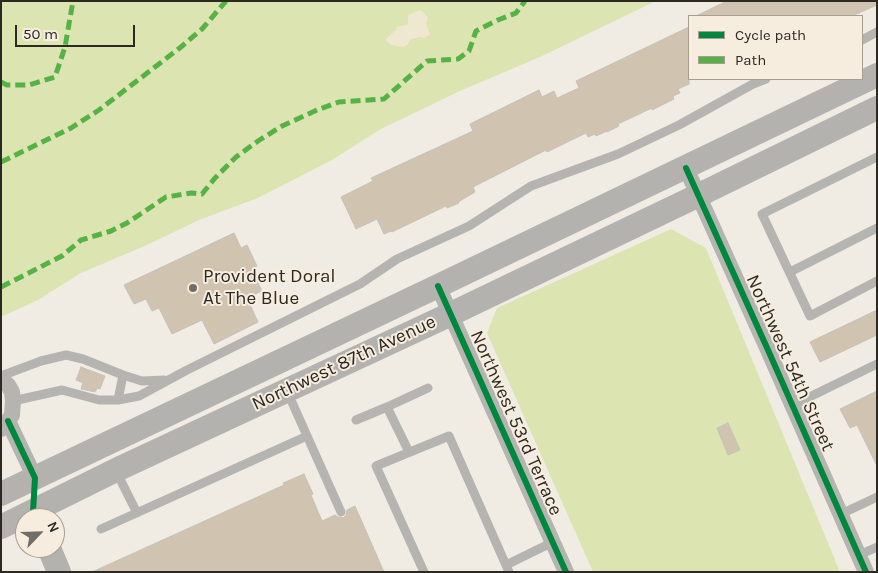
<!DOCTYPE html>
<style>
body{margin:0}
#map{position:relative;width:878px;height:573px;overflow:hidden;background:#f0ece4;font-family:Karla,sans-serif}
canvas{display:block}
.frame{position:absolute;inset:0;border:2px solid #2c2923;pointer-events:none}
.legend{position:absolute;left:688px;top:15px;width:175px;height:65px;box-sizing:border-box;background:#f6edde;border:1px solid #a59f93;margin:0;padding:6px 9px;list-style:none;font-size:15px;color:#2c2923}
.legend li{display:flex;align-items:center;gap:10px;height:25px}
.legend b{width:25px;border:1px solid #a59f93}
.north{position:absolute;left:15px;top:508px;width:50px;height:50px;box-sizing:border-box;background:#f6edde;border:1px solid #a59f93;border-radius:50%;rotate:66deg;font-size:14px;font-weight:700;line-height:20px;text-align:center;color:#2c2923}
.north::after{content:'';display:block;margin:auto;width:18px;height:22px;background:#716d67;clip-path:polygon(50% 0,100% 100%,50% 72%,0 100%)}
.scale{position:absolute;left:15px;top:25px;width:120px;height:22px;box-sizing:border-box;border:2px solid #2c2923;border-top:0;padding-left:6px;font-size:15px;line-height:18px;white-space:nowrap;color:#2c2923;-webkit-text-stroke:4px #f6edde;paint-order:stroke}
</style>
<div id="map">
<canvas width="878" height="573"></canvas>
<div class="frame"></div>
<ul class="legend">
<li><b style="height:6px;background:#00873e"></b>Cycle path</li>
<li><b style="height:6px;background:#56b245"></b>Path</li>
</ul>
<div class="north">N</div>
<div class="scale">50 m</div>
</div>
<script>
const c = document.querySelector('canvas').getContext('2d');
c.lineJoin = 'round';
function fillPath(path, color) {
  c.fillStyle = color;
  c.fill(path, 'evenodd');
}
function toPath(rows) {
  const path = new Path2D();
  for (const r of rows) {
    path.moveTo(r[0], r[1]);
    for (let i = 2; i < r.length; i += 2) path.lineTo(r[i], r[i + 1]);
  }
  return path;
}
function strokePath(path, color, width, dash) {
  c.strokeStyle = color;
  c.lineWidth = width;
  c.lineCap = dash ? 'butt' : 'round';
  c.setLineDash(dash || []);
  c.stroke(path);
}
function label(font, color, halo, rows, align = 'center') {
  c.font = font + ' Karla,sans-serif';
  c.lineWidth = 4;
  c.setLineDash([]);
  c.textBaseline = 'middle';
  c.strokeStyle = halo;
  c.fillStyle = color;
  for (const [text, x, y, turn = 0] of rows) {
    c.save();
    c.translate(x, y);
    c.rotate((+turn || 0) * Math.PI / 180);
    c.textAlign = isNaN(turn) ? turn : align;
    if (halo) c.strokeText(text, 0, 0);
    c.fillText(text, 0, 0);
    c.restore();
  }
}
const green = toPath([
 [1,1,656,1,540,57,460,91,381,129,332,160,258,198,199,220,147,245,81,273,38,300,1,317],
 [671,229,706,248,840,572,593,572,487,333,497,308]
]);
const sand = toPath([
 [420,10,425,14,428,18,426,23,427,27,430,34,424,38,420,37,411,39,407,45,403,47,391,45,386,40,388,37,396,30,397,27,408,24,408,16,410,14]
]);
const building = toPath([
 [727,1,877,1,877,5,852,16,696,16,727,1],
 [689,27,689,84,678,89,680,93,673,96,674,99,652,110,652,108,618,124,619,126,607,132,607,131,596,136,595,134,588,137,586,133,547,152,546,150,473,187,475,192,458,202,459,203,447,208,446,206,392,232,391,231,384,234,377,219,356,229,341,197,373,181,371,178,473,131,470,124,539,90,542,97,554,91,557,98,579,88,576,81,689,27],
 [234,233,241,248,247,245,257,266,251,269,262,291,247,298,258,322,214,344,202,320,172,334,159,308,152,311,146,299,134,304,124,285,234,233],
 [877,310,877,335,820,362,810,342,877,310],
 [81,367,105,376,100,389,97,388,95,392,81,389,83,383,76,380,81,367],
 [877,391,877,466,857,425,850,428,840,409,877,391],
 [728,423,740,450,728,455,717,428,728,423],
 [304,474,313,494,311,495,322,521,335,515,338,517,343,518,346,515,347,510,355,506,384,572,92,572,284,485,283,483,304,474]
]);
const lane = toPath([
 [862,40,877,32],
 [877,157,762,214,810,316,877,281],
 [790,272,877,228],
 [1,376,41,361,66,355,83,359,123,375,142,381,164,380],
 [287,391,341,512],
 [118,400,123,375],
 [13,401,62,390,99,400,118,400,139,396,187,370,360,284,397,259,469,226,531,186,618,154,679,125,753,84,766,79],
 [793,405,877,364],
 [356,420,387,407],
 [409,452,387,407,428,388],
 [116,471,137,513],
 [841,514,877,497],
 [101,529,307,436],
 [859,555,877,547],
 [506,565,553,542],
 [424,572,376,466,449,436,509,572]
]);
const street = toPath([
 [686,168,768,350,866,572],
 [438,286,566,572],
 [1,379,8,385,12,392,13,401,12,415,8,421,1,429],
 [8,421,35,478]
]);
const secondary = toPath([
 [1,494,438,286,877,75],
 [1,527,116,470,451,314,699,195,877,108],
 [49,548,59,572]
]);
const quiet = toPath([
 [1,82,7,85,29,85,55,77,65,47,73,1],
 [1,162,71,128,99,110,181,47,202,29,226,1],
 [1,287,62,256,81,240,111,231,127,223,166,197,191,193,202,194,215,178,236,157,258,141,282,126,317,110,339,102,384,99,427,61,458,59,469,51,476,31,498,20,516,13,525,1]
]);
const cycleway = toPath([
 [686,168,768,350,866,572],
 [438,286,566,572],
 [8,421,35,478,33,512,36,518]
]);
const markers = [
 [193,288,5,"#716d67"]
];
const poiNames = [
 ["Provident Doral",203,277],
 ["At The Blue",203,299]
];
const streetNames = [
 ["Northwest 87th Avenue",344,363,-25],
 ["Northwest 54th Street",790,363,66],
 ["Northwest 53rd Terrace",516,423,66]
];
fillPath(green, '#dce5b2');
fillPath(sand, '#efe8d0');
fillPath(building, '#d0c4b0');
strokePath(building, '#c5c1ba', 1);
strokePath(lane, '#b5b4b1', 9);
strokePath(street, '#b5b4b1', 16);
strokePath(secondary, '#b4b2ae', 24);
strokePath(quiet, '#56b245', 5, [10, 5]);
strokePath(cycleway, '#00873e', 6);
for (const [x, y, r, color] of markers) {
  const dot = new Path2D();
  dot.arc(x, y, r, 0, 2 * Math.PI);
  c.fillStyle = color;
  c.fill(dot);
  strokePath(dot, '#f6edde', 2);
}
label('19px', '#2c2923', '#f6edde', poiNames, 'left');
label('19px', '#2c2923', '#f6edde', streetNames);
</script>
